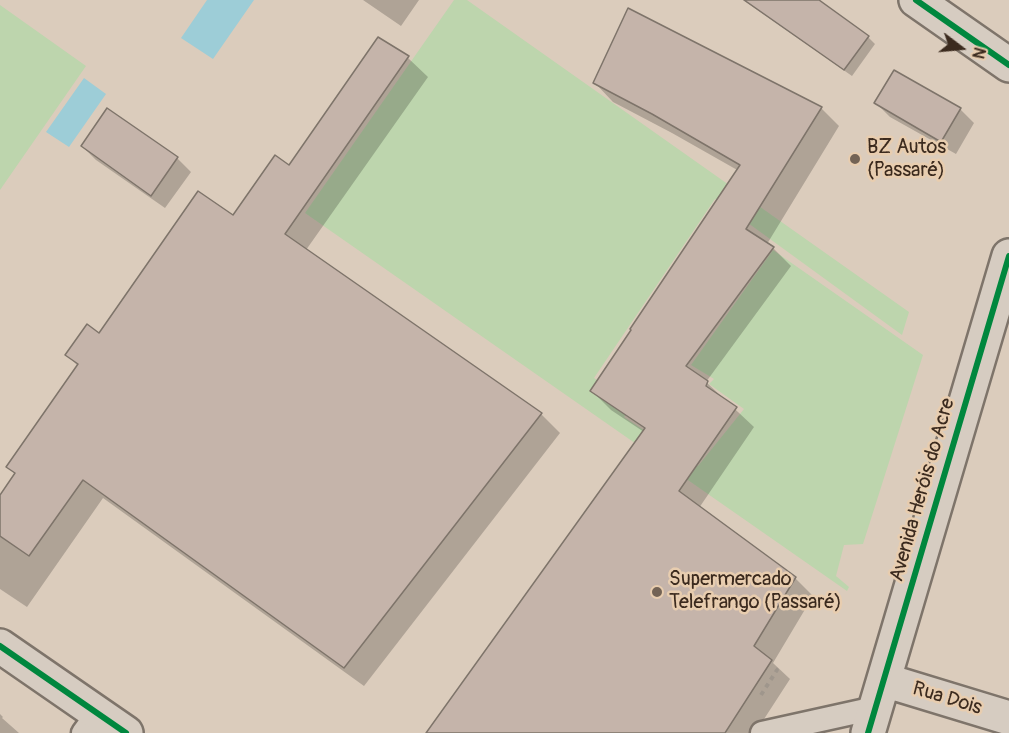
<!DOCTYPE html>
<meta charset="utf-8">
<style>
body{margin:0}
#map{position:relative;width:1009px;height:733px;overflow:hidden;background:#dbccbc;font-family:Pangolin,sans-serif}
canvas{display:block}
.north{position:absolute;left:931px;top:18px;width:60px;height:60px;-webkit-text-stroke:4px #e8cdaf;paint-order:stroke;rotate:106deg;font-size:16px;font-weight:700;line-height:24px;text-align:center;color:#3b2a1e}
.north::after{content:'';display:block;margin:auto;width:21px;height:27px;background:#3b2a1e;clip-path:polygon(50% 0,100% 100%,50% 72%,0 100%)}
</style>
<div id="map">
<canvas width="1009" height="733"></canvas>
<div class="north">N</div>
</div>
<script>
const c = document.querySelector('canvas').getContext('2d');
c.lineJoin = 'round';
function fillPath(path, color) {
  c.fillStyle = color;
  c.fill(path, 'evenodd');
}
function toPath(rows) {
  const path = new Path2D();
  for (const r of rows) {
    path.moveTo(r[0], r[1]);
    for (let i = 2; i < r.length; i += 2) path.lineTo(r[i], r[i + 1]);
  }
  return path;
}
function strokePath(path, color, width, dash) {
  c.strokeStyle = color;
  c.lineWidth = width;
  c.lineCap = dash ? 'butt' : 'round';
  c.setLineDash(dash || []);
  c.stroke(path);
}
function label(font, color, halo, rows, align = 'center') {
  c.font = font + ' Pangolin,sans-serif';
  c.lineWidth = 5;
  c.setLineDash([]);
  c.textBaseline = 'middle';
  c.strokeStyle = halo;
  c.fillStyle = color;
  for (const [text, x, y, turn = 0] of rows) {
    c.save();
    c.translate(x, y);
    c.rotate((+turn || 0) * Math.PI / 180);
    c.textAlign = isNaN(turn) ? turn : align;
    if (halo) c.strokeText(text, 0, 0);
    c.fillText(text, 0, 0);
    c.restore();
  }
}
const green = toPath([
 [454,0,467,0,909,312,902,335,715,199,594,378,634,404,624,417,698,466,744,409,709,384,714,379,691,365,773,250,923,355,863,544,844,545,836,576,849,587,847,591,305,213],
 [0,5,86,66,0,190]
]);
const water = toPath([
 [207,0,254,0,213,59,181,38],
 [84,78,106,94,69,147,46,132]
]);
const shadow = toPath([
 [363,0,419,0,401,26],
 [743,0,816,0,868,37,875,44,852,76],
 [378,39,408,58,428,77,306,250,541,414,560,433,364,686,103,498,27,607,0,589,0,498,16,475,8,467,78,366,67,355,100,335,290,167],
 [595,83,821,108,839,126,767,244,773,248,791,266,706,382,754,427,699,508,795,578,813,596,773,663,790,679,755,733,428,733,644,432,611,410,592,391,739,171,672,133,613,102],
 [876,103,960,109,974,123,956,154,890,117],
 [82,146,177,158,191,172,165,208,96,160],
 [0,714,3,717,2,718,19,733,0,733]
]);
const building = toPath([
 [744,0,819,0,869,36,844,70,744,0],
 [628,8,822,107,746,229,774,247,686,366,708,381,706,386,737,407,679,491,796,577,754,646,772,660,725,733,426,733,645,428,590,391,631,330,630,329,740,165,652,114,593,83,628,8],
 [378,37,409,56,285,234,542,413,344,668,83,480,29,556,0,536,0,495,15,473,6,467,78,364,65,355,87,324,99,333,198,191,233,215,275,155,289,165,378,37],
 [894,70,961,108,941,142,874,103,894,70],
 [107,108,178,157,151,196,81,146,107,108]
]);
const path = toPath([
 [761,695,777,670,772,666]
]);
const service = toPath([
 [83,733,97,714],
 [762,733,875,708]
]);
const minor = toPath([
 [916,0,1009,65],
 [0,646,126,733],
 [884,680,1009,718],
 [868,733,1009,256]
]);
const cycleway = toPath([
 [916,0,1009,65],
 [0,646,126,733],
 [868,733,1009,256]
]);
const markers = [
 [855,159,6,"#736355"],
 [657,592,6,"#736355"]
];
const poiNames = [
 ["BZ Autos",867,148],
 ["(Passaré)",867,171],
 ["Supermercado",669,580],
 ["Telefrango (Passaré)",669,603]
];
const streetNames = [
 ["Avenida Heróis do Acre",923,490,-74],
 ["Rua Dois",947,699,17]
];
fillPath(green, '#bdd5ad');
fillPath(water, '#9dcdd7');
fillPath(shadow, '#0003');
fillPath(building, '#c5b4aa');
strokePath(building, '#7e746a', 1.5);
strokePath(service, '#7e746a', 27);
strokePath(minor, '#7e746a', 38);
strokePath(path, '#9f968c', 4, [4.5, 4.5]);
strokePath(service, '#d6ccc1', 22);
strokePath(minor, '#d6ccc1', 33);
strokePath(cycleway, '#00873e', 6);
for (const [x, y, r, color] of markers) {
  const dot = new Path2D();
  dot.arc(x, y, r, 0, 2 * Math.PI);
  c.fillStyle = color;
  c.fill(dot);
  strokePath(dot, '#e8cdaf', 2);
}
label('20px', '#3b2a1e', '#e8cdaf', poiNames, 'left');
label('20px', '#3b2a1e', '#e8cdaf', streetNames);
</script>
